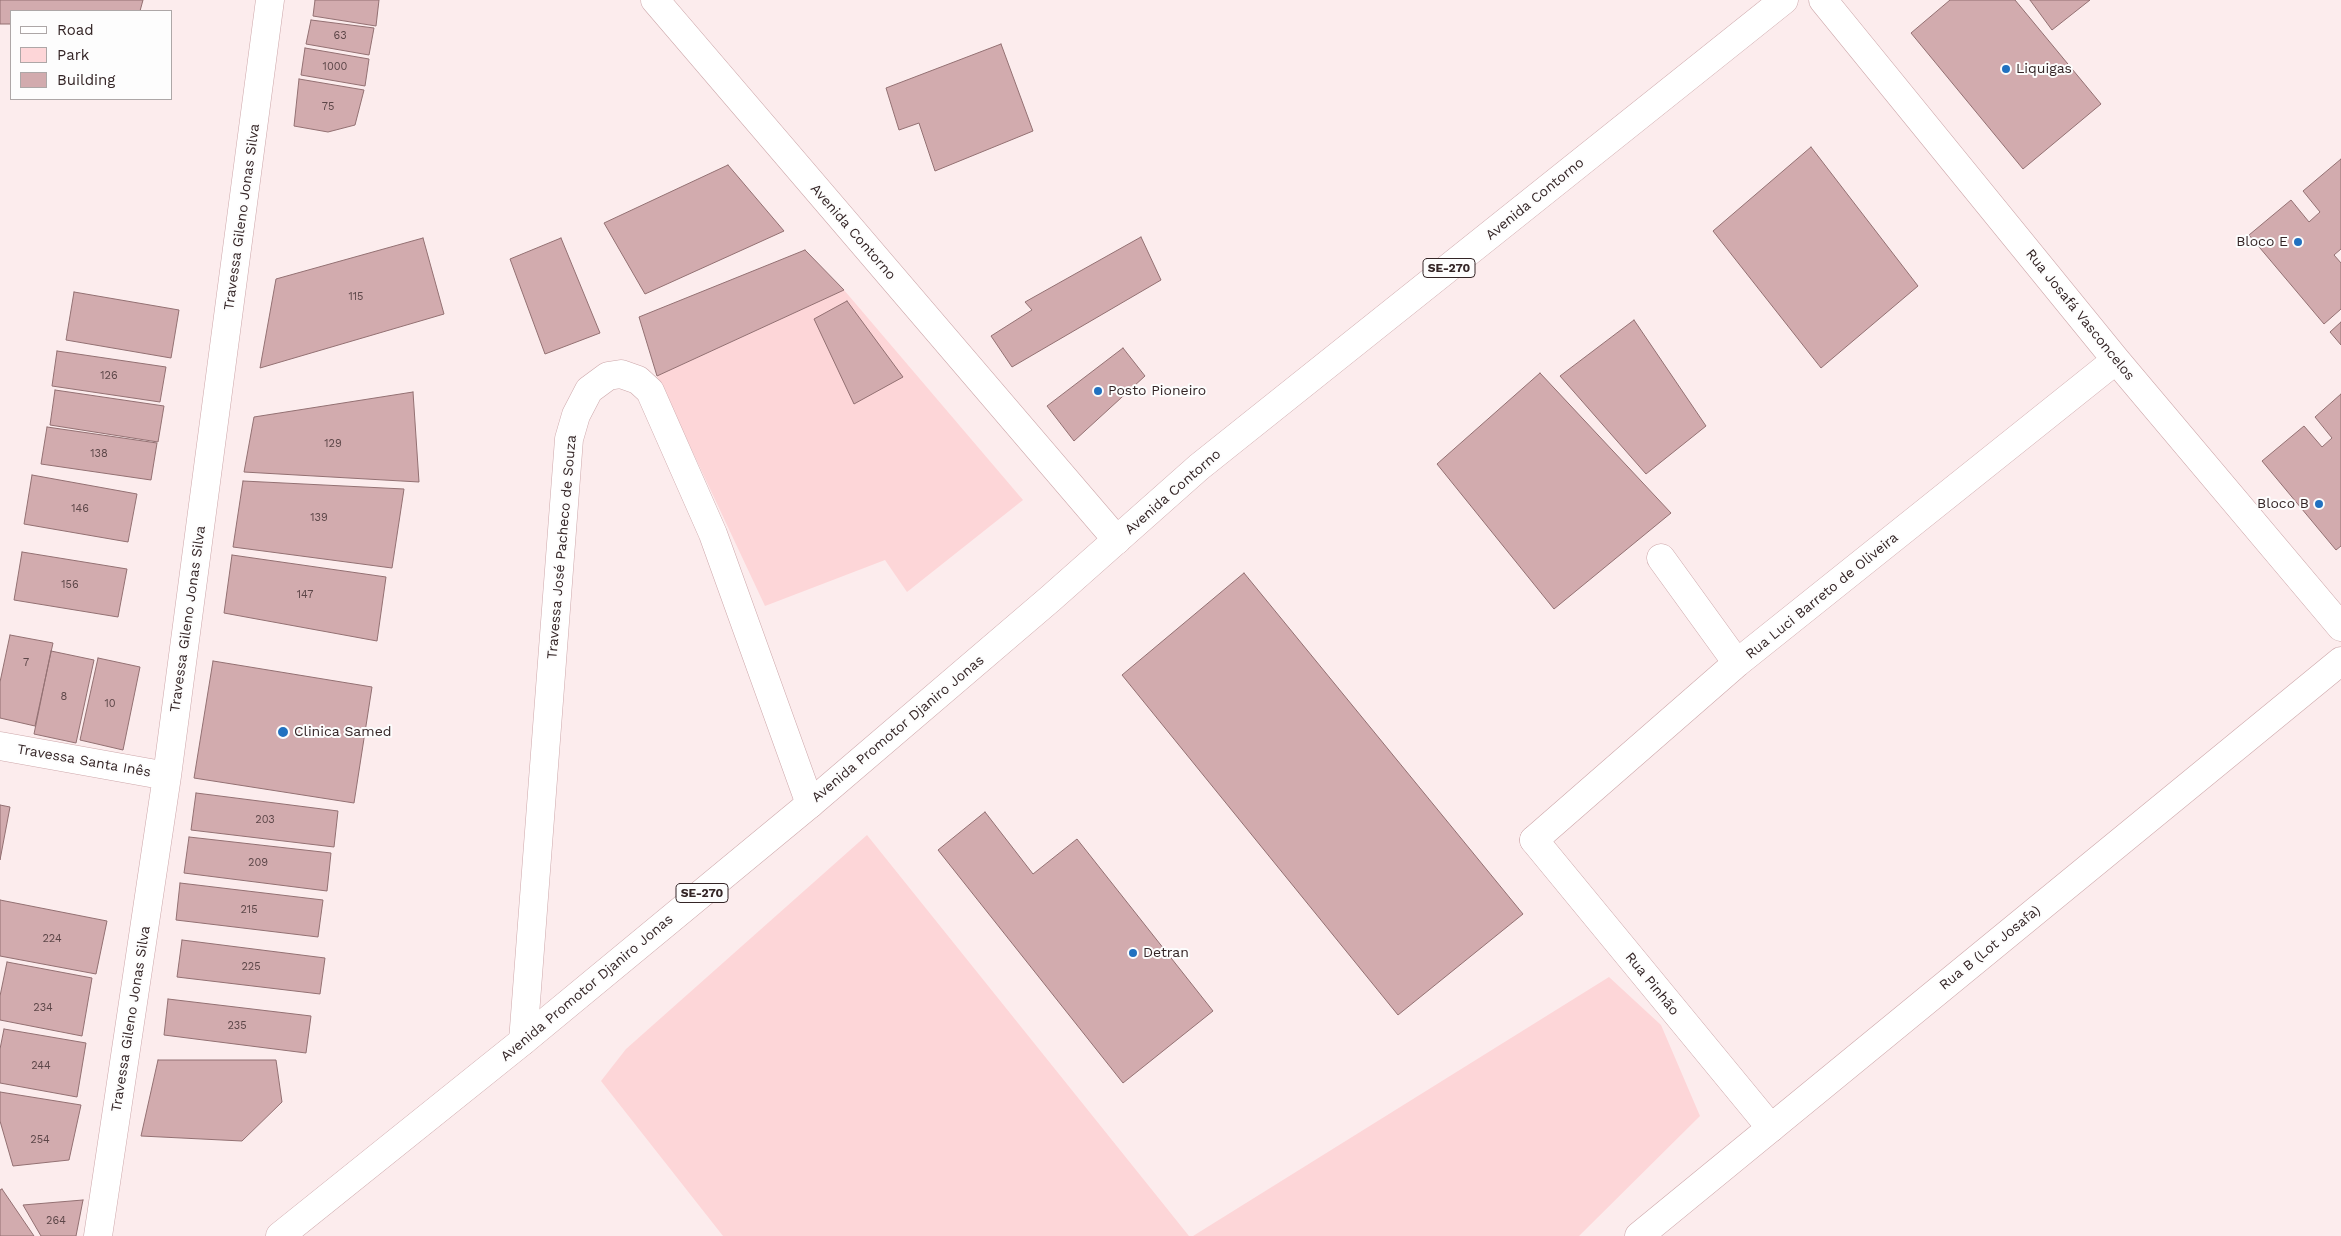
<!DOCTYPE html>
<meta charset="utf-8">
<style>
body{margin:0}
#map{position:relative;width:2341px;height:1236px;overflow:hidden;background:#fceced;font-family:"Work Sans",sans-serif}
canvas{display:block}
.legend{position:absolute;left:10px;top:10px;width:162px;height:90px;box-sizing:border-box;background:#fdfdfd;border:1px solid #ada7a7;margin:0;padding:6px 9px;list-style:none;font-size:15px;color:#342526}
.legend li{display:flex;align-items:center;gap:10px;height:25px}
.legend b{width:25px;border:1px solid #ada7a7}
</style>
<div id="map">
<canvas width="2341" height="1236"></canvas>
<ul class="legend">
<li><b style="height:6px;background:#fff"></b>Road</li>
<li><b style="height:14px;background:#fdd6d8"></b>Park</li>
<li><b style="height:14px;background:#d2abae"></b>Building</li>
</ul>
</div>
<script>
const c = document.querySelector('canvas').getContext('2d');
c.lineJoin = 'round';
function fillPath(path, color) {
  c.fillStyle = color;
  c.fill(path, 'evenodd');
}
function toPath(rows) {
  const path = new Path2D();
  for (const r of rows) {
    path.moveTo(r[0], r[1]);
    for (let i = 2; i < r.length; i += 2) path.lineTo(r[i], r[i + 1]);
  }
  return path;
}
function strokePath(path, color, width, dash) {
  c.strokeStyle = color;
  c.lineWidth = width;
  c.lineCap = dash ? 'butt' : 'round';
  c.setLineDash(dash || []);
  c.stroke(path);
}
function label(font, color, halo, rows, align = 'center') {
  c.font = font + ' "Work Sans",sans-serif';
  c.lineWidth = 4;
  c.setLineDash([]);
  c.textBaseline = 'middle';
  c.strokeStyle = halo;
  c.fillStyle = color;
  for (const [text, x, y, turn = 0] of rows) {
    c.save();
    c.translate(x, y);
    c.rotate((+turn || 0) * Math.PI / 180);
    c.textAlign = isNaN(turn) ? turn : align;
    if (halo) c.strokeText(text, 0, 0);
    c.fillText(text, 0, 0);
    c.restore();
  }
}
const green = toPath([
 [844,290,1023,500,907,592,885,560,765,606,657,376],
 [867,835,1189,1236,723,1236,601,1081,626,1049],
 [1609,977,1661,1025,1700,1116,1579,1236,1193,1236]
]);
const building = toPath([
 [0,0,143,0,140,11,11,11,11,24,0,24,0,0],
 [315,0,379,0,376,26,313,16,315,0],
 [1950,0,2015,0,2101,104,2023,169,1911,33,1950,0],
 [2030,0,2090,0,2052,30,2030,0],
 [311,20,374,28,369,55,306,44,311,20],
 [1001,44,1033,131,935,171,919,123,899,130,886,88,1001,44],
 [305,48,369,59,365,86,301,75,305,48],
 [299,79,364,90,355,125,328,132,294,126,299,79],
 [1811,147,1918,286,1821,368,1713,231,1811,147],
 [2341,159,2341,249,2334,255,2341,263,2341,309,2324,324,2249,235,2291,200,2309,222,2320,212,2303,191,2341,159],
 [728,165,784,231,645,294,604,223,728,165],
 [1141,237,1161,280,1012,367,991,336,1032,310,1025,302,1141,237],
 [423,238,444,314,260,368,276,279,423,238],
 [561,238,600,333,545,354,510,259,561,238],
 [805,250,844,290,657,376,639,317,805,250],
 [74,292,179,310,171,358,66,340,74,292],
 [847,301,903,377,854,404,814,319,847,301],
 [1634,320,1706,426,1646,474,1560,376,1634,320],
 [2341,322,2341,345,2330,332,2341,322],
 [1123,348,1145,376,1074,441,1047,406,1123,348],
 [57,351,166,367,160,402,52,386,57,351],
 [1540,373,1671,513,1554,609,1437,464,1540,373],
 [55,390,164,406,158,442,50,425,55,390],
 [413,392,419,482,244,472,254,417,413,392],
 [2341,394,2341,546,2336,550,2262,461,2304,426,2322,447,2332,438,2315,417,2341,394],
 [47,427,157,443,151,480,41,464,47,427],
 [32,475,137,494,128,542,24,524,32,475],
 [243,481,404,489,392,568,233,547,243,481],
 [22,552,127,569,118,617,14,600,22,552],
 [232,555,386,577,377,641,224,613,232,555],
 [1244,573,1523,914,1398,1015,1122,675,1244,573],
 [10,635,53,643,35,726,0,718,0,682,10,635],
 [51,651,94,660,76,743,34,734,51,651],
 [98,658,140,667,123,750,80,740,98,658],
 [213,661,372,687,354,803,194,778,213,661],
 [196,793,338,811,334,847,191,830,196,793],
 [0,805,10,807,0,860,0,805],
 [985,812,1033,874,1077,839,1213,1011,1123,1083,938,850,985,812],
 [189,837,331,853,327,891,184,873,189,837],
 [180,883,323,900,318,937,176,920,180,883],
 [0,900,107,921,96,974,0,956,0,900],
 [182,940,325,958,320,994,177,977,182,940],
 [7,962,92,978,82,1036,0,1020,0,996,7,962],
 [168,999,311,1016,306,1053,164,1035,168,999],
 [4,1029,86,1043,77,1097,0,1083,0,1049,4,1029],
 [158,1060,276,1060,282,1102,242,1141,141,1136,158,1060],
 [0,1092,81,1105,69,1160,13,1166,0,1121,0,1092],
 [2,1189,34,1236,0,1236,0,1190,2,1189],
 [83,1200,76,1236,41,1236,23,1205,83,1200]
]);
const street = toPath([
 [1823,0,2116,360,2341,627],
 [1661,558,1737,663],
 [0,746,167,776],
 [1534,840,1737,663,2116,360],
 [523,1041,569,439,576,415,589,390,608,376,621,374,638,380,650,391,713,534,810,804],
 [98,1236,167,776,270,0],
 [1639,1236,2341,661]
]);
const secondary = toPath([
 [655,0,1117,540],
 [1534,840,1771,1128]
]);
const primary = toPath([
 [280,1236,523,1041,810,804,1050,599,1199,467,1784,0]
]);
const markers = [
 [2006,69,5,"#2171c0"],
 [2298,242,5,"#2171c0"],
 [1098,391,5,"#2171c0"],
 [2319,504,5,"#2171c0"],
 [283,732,6,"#2171c0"],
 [1133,953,5,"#2171c0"]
];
const numberNames = [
 ["63",340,36],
 ["1000",335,67],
 ["75",328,107],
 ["115",356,297],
 ["126",109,376],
 ["129",333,444],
 ["138",99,454],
 ["146",80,509],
 ["139",319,518],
 ["156",70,585],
 ["147",305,595],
 ["7",26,663],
 ["8",64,697],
 ["10",110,704],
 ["203",265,820],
 ["209",258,863],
 ["215",249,910],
 ["224",52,939],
 ["225",251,967],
 ["234",43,1008],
 ["235",237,1026],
 ["244",41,1066],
 ["254",40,1140],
 ["264",56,1221]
];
const shields = [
 [1449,268,52],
 [702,893,52]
];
const shieldNames = [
 ["SE-270",1449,268],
 ["SE-270",702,893]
];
const poiNames = [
 ["Liquigas",2016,69],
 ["Bloco E",2288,242,"right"],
 ["Posto Pioneiro",1108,391],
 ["Bloco B",2309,504,"right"],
 ["Clinica Samed",294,732],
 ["Detran",1143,953]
];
const streetNames = [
 ["Avenida Contorno",1535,199,-39],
 ["Travessa Gileno Jonas Silva",242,217,-82],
 ["Avenida Contorno",853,232,49],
 ["Rua Josafá Vasconcelos",2080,315,51],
 ["Avenida Contorno",1173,492,-41],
 ["Travessa José Pacheco de Souza",562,547,-85],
 ["Rua Luci Barreto de Oliveira",1822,596,-39],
 ["Travessa Gileno Jonas Silva",188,619,-82],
 ["Avenida Promotor Djaniro Jonas",898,729,-40],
 ["Travessa Santa Inês",84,761,10],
 ["Rua B (Lot Josafa)",1990,948,-39],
 ["Rua Pinhão",1652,984,51],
 ["Avenida Promotor Djaniro Jonas",587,988,-40],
 ["Travessa Gileno Jonas Silva",131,1019,-81]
];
fillPath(green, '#fdd6d8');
fillPath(building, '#d2abae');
strokePath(building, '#937072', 1);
strokePath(street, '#cda7aa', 29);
strokePath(secondary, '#cda7aa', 29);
strokePath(primary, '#cda7aa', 29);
strokePath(street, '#fff', 28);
strokePath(secondary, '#fff', 28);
strokePath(primary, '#fff', 28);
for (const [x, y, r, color] of markers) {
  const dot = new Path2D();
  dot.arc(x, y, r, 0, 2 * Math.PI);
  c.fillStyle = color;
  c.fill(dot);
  strokePath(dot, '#fdfdfd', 2);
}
label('11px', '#5c4648', null, numberNames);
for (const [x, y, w] of shields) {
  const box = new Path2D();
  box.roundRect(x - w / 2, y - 9.5, w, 19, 4);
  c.fillStyle = '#fdfdfd';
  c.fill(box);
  strokePath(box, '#342526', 1);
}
label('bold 12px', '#342526', null, shieldNames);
label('14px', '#342526', '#fdfdfd', poiNames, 'left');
label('14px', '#342526', '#fdfdfd', streetNames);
</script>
